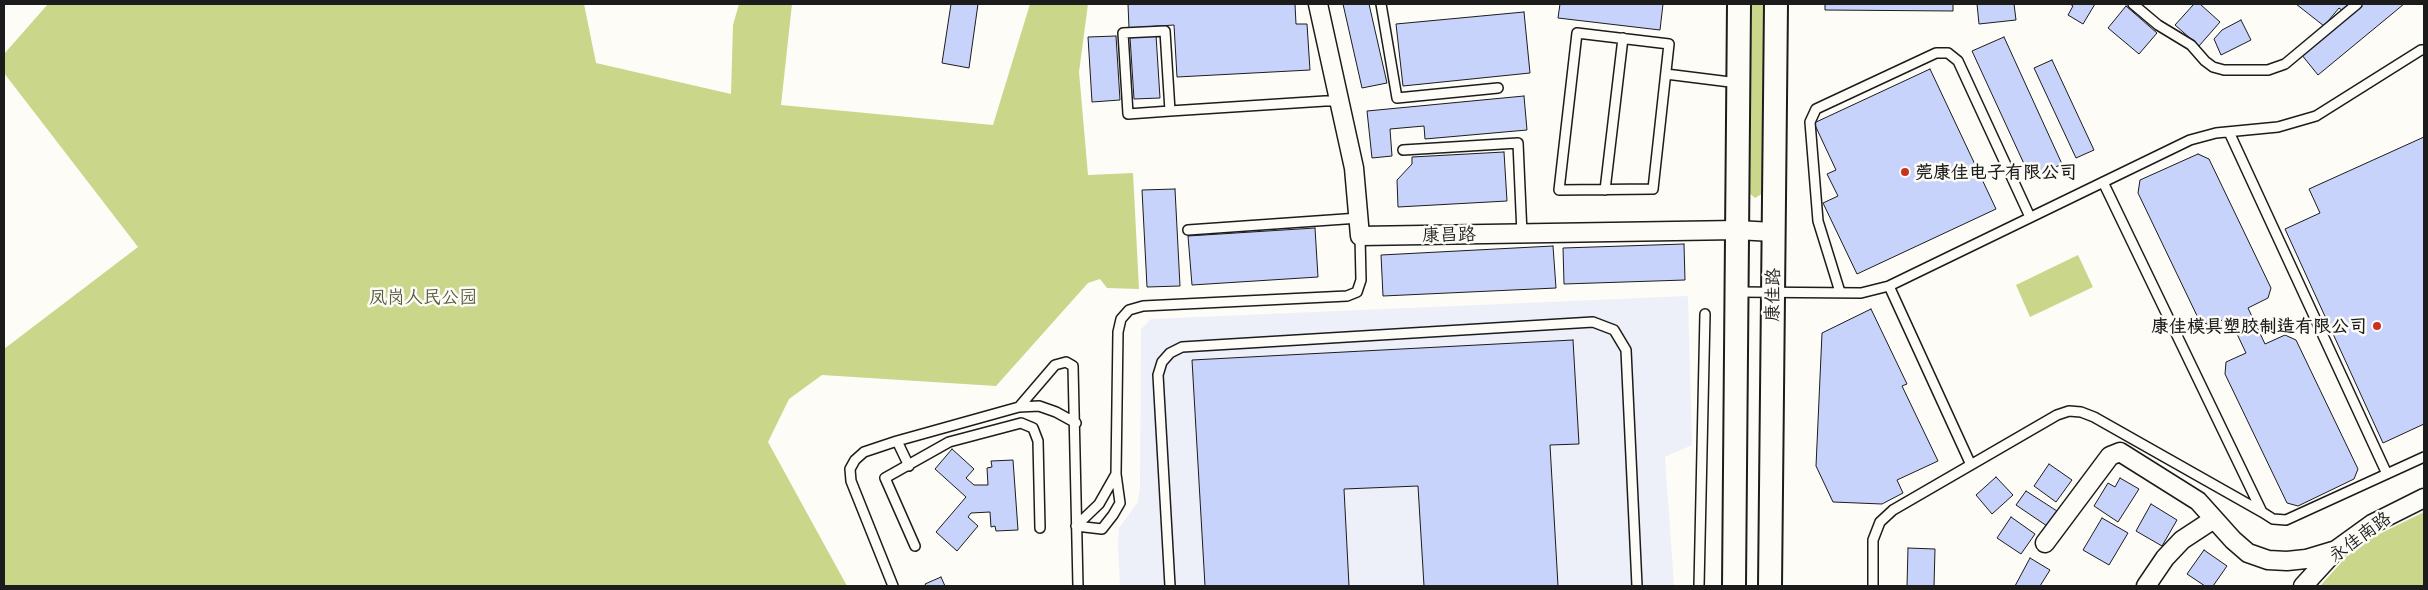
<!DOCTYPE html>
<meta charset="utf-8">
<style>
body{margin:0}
#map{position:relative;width:2428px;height:590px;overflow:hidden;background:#fdfcf7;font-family:Mali,sans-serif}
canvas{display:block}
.frame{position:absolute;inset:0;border:5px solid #1c1c1c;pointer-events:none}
</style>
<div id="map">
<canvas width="2428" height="590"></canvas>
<div class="frame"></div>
</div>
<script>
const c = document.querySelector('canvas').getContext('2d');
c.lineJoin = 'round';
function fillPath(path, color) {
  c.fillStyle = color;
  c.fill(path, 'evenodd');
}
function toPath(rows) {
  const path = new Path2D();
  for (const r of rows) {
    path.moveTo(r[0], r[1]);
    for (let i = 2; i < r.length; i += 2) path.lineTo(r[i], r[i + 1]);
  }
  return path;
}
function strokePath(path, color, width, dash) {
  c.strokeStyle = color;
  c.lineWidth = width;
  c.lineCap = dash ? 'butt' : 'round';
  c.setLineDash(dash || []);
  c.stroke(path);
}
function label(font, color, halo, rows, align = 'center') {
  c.font = font + ' Mali,"LXGW WenKai TC",sans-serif';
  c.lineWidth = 5;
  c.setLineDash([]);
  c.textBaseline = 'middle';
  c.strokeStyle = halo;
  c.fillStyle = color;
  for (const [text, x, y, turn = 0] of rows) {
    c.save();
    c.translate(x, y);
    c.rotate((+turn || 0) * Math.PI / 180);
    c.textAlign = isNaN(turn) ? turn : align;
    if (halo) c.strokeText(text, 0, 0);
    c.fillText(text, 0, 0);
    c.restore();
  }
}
const built = toPath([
 [1688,296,1692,445,1665,457,1674,586,1120,586,1118,545,1119,528,1138,502,1140,486,1141,329,1151,319]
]);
const green = toPath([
 [48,4,584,4,596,63,731,94,733,25,739,4,792,4,781,105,993,125,1030,4,1088,4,1079,72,1088,175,1133,173,1139,289,1107,288,1100,279,1088,283,996,386,822,375,789,399,768,442,847,586,4,586,4,349,138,247,4,73,4,54],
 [1748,4,1767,4,1765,192,1755,198,1748,192],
 [2078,255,2093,287,2030,317,2016,285],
 [2424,512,2424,586,2320,586,2357,545]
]);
const building = toPath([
 [951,4,978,4,969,68,942,63,951,4],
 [1128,4,1295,4,1296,24,1307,24,1310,70,1177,77,1174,25,1129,28,1128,4],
 [1343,4,1369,4,1387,83,1362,88,1343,4],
 [1560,4,1663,4,1660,30,1558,18,1560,4],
 [1825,4,1953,4,1953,11,1825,10,1825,4],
 [1977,4,2014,4,2016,20,1979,24,1977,4],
 [2070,4,2095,4,2083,24,2068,15,2073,6,2070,4],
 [2194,4,2200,4,2220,22,2199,46,2175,25,2194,4],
 [2296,4,2351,4,2344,12,2339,8,2324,26,2296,4],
 [2362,4,2404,4,2318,75,2301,54,2362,4],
 [2126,6,2157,33,2139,54,2108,28,2126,6],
 [1524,12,1530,73,1403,86,1396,24,1524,12],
 [2241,20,2251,40,2221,55,2214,39,2222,30,2241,20],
 [1156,35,1160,98,1134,99,1130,37,1156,35],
 [1116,36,1120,100,1092,102,1088,37,1116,36],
 [2004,37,2062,164,2031,179,1972,51,2004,37],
 [2052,60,2094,150,2076,158,2034,68,2052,60],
 [1930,69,1996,209,1857,274,1823,203,1838,196,1827,174,1836,170,1814,123,1930,69],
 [1524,96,1527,130,1425,139,1424,126,1390,129,1392,156,1372,158,1367,111,1524,96],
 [2424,137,2424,424,2383,443,2285,229,2320,213,2309,189,2424,137],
 [1504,152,1507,201,1398,207,1397,180,1412,164,1412,157,1504,152],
 [2198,154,2209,159,2271,288,2268,298,2248,308,2265,344,2285,335,2296,340,2358,469,2354,479,2298,506,2287,503,2225,374,2226,362,2246,353,2229,317,2211,325,2200,322,2138,193,2140,180,2198,154],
 [1175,189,1180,286,1147,287,1142,190,1175,189],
 [1315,228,1318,277,1192,285,1188,236,1315,228],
 [1684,244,1685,280,1564,284,1563,248,1684,244],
 [1553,246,1556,288,1383,296,1381,255,1553,246],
 [1871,309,1907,384,1902,386,1938,461,1897,480,1903,493,1882,504,1833,502,1816,466,1822,333,1871,309],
 [1573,340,1579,444,1550,445,1558,586,1424,586,1418,486,1344,489,1349,586,1205,586,1192,360,1573,340],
 [952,449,974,469,966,478,974,485,988,485,987,468,992,467,991,461,1013,460,1018,530,996,531,995,526,991,527,990,512,971,513,968,517,978,526,957,551,936,532,966,497,935,469,952,449],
 [2049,464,2072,480,2056,502,2034,486,2049,464],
 [1996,477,2013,495,1992,514,1976,495,1996,477],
 [2120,478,2139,489,2118,522,2094,506,2108,483,2115,487,2120,478],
 [2026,491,2057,511,2047,526,2016,505,2026,491],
 [2151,504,2177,520,2162,546,2136,531,2151,504],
 [2011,517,2035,534,2021,554,1997,538,2011,517],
 [2102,518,2128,533,2109,565,2083,550,2102,518],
 [1908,548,1935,549,1934,586,1907,586,1908,548],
 [2204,550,2227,566,2213,586,2205,586,2187,574,2204,550],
 [2030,558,2050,570,2040,586,2015,586,2030,558],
 [941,577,945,586,926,586,925,584,941,577]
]);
const service = toPath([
 [1381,4,1397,98,1498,88],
 [2133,4,2158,25,2191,45,2205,61,2213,67,2224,70,2268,70,2285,64,2357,4],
 [1577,33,1669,44,1653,189,1559,190,1577,33],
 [1666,74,1738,83],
 [1170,111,1165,31,1123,33,1128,114,1170,111,1325,101,1340,101],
 [2229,132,2387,474],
 [1403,150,1518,143,1522,234],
 [2103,182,2262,512,2273,519,2286,520,2424,457],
 [1605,190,1623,38],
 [1188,230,1359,218],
 [1889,286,1971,465],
 [1738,292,1861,293,1889,286,2190,140,2216,133,2278,127,2316,116,2421,50,2424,50],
 [1840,292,1818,221,1810,122,1816,109,1936,53,1948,53,1958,61,2030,217],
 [1019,407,1055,365,1066,362,1073,366,1078,586],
 [897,441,909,466],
 [1116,474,1118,332,1121,319,1129,310,1143,306,1347,296,1357,292,1361,280,1360,236],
 [1116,474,1120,503,1113,515,1102,529,1076,526,1099,504,1116,474],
 [915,546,885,478,949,442,1021,423,1033,428,1038,441,1040,528],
 [893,586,851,481,850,469,855,460,864,452,897,441,1019,407,1039,406,1056,412,1076,423],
 [1170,586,1158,375,1162,362,1170,353,1182,347,1593,322,1614,330,1626,350,1637,586],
 [1699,586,1705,314],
 [1873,586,1873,540,1880,522,1893,510,2057,415,2069,411,2081,412,2094,417,2262,512]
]);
const minor = toPath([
 [1318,4,1354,168,1360,236,1737,230,1773,232],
 [2045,543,2110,456,2120,452,2198,501,2233,540,2248,553,2268,560,2287,561,2306,559,2336,550],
 [2146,586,2165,558,2182,540,2214,519],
 [2303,586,2336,550,2372,524,2424,498]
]);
const tertiary = toPath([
 [1734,586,1739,4],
 [1770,586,1776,4]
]);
const markers = [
 [1905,172,5,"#c8321e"],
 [2377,326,5,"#c8321e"]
];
const poiNames = [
 ["莞康佳电子有限公司",1915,172],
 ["康佳模具塑胶制造有限公司",2367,326,"right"]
];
const streetNames = [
 ["康昌路",1449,235,-1],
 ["康佳路",1773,295,-89],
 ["永佳南路",2360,537,-36]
];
const parkNames = [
 ["凤岗人民公园",423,297]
];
fillPath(built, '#edf0f8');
fillPath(green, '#cad68a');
fillPath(building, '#c7d3fa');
strokePath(building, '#1c1c1c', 1);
strokePath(service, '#1c1c1c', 12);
strokePath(minor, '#1c1c1c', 21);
strokePath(tertiary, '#1c1c1c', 26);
strokePath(service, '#fdfcf7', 9);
strokePath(minor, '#fdfcf7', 18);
strokePath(tertiary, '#fdfcf7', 22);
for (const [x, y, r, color] of markers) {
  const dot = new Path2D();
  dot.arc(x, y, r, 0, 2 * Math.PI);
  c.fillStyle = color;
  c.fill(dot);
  strokePath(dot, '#fdfcf7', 2);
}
label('bold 18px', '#1c1c1c', '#fdfcf7', poiNames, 'left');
label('18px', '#1c1c1c', '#fdfcf7', streetNames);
label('18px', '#595d42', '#fdfcf7', parkNames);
</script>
